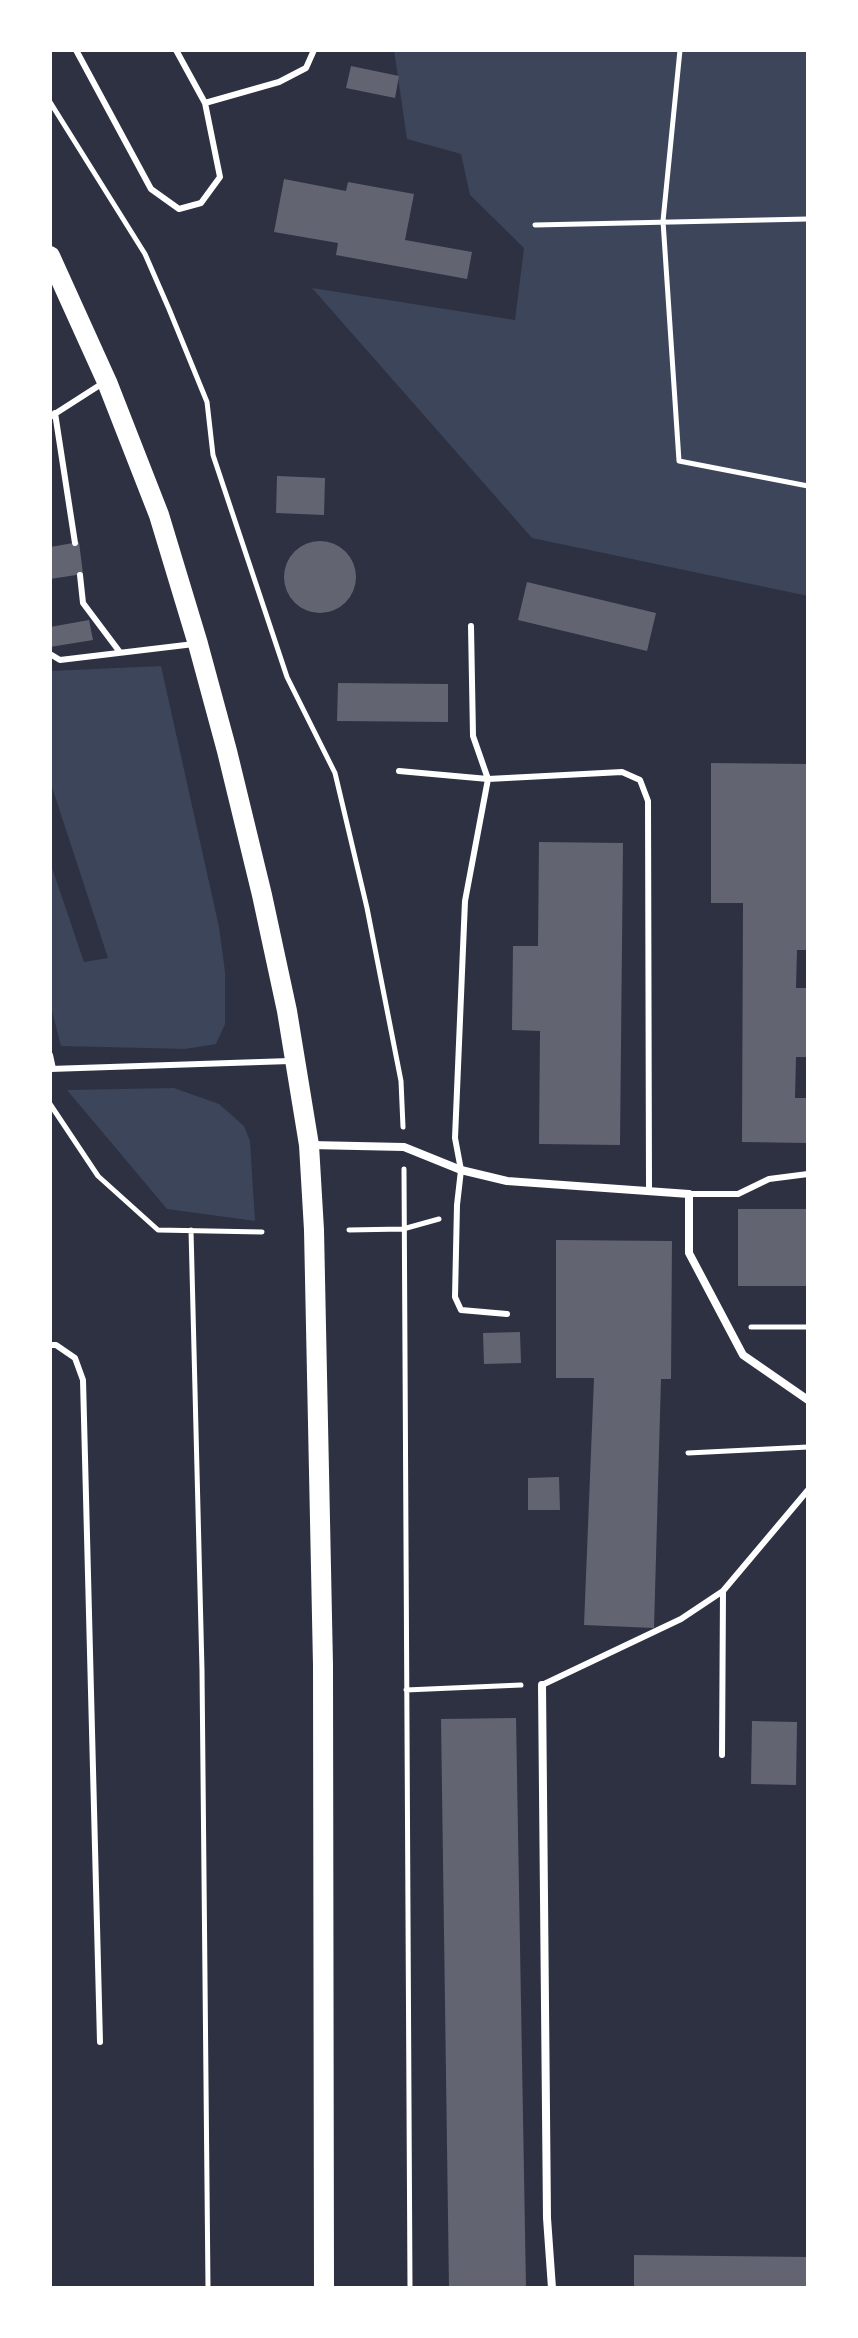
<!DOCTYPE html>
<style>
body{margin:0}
#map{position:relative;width:858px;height:2338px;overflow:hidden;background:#2d3142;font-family:Overpass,sans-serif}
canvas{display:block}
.frame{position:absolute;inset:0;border:52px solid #fff;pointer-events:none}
</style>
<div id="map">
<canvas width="858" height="2338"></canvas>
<div class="frame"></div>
</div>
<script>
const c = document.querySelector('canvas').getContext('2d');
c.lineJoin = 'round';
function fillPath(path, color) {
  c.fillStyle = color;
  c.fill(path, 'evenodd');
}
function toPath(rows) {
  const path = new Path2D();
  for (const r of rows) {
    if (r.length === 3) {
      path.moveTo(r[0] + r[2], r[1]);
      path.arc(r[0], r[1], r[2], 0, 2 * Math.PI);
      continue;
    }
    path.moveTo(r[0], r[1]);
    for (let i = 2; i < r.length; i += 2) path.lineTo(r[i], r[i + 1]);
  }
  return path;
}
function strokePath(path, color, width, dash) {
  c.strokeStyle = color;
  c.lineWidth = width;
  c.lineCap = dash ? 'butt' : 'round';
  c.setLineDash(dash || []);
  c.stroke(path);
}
const green = toPath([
 [394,50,808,50,808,596,532,538,312,288,515,320,524,248,470,195,461,154,407,139],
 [161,666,219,927,225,972,225,1024,216,1044,185,1049,61,1046,50,1003,50,862,84,962,108,958,50,781,50,671],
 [174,1088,219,1104,244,1126,250,1141,255,1221,167,1209,67,1090]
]);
const building = toPath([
 [351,66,399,76,395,98,346,88],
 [284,179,346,191,348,182,414,194,405,240,472,252,467,279,336,255,338,243,274,232],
 [277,476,325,478,324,515,276,513],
 [320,577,36],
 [79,542,83,574,50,579,50,547],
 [527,582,656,613,647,651,518,620],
 [89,620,93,640,50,647,50,627],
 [338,683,448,684,448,722,337,721],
 [711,763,808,764,808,950,797,950,796,988,808,988,808,1057,796,1057,795,1098,808,1098,808,1143,742,1142,743,903,711,903],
 [539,842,623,843,620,1145,539,1144,540,1031,512,1030,513,946,538,946],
 [738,1209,808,1209,808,1286,738,1286],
 [556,1240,672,1241,671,1379,661,1379,654,1628,584,1625,594,1378,556,1378],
 [520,1332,521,1363,484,1364,483,1333],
 [559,1477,560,1510,528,1510,528,1478],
 [516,1718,526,2288,449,2288,441,1719],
 [752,1721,797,1722,796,1785,751,1784],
 [634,2255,808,2257,808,2288,634,2288]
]);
const path = toPath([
 [680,50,663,221,679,461,808,486],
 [50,102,145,254,169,309,207,402,213,455,287,677,335,773,367,908,401,1081,403,1127],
 [535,225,808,219],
 [50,1104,98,1176,158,1230,262,1232],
 [404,1169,410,2288],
 [191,1230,202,1670,208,2288],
 [349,1230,403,1229,439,1219],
 [751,1327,808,1327],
 [688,1453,808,1447],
 [406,1690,521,1685]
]);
const service = toPath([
 [76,50,151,189,179,209,201,203,220,177,205,103,176,50],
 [205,103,279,82,306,68,314,50],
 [55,413,75,543],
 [50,417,103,383],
 [80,575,83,603,119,651],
 [50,654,60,660,194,644],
 [399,771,488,779,473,736,471,626],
 [50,1055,53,1069],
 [50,1069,290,1061],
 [689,1194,738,1194,769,1179,808,1174],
 [507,1314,461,1310,455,1297,457,1205,461,1170,455,1138,465,901,488,779,622,772,640,780,648,801,649,1191],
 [50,1345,56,1345,75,1358,83,1380,100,2042],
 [723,1591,808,1490],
 [542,1685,681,1619,723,1591,722,1755]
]);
const minor = toPath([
 [310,1145,404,1147,461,1170,507,1181,689,1194,689,1253,743,1355,808,1400],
 [542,1685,547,2218,552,2288]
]);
const primary = toPath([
 [50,256,107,382,159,515,198,644,227,751,262,895,287,1011,309,1145,314,1230,323,1665,324,2288]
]);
fillPath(green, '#3c4559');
fillPath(building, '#626471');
strokePath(path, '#fff', 5);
strokePath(service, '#fff', 6);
strokePath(minor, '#fff', 8);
strokePath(primary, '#fff', 20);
</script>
